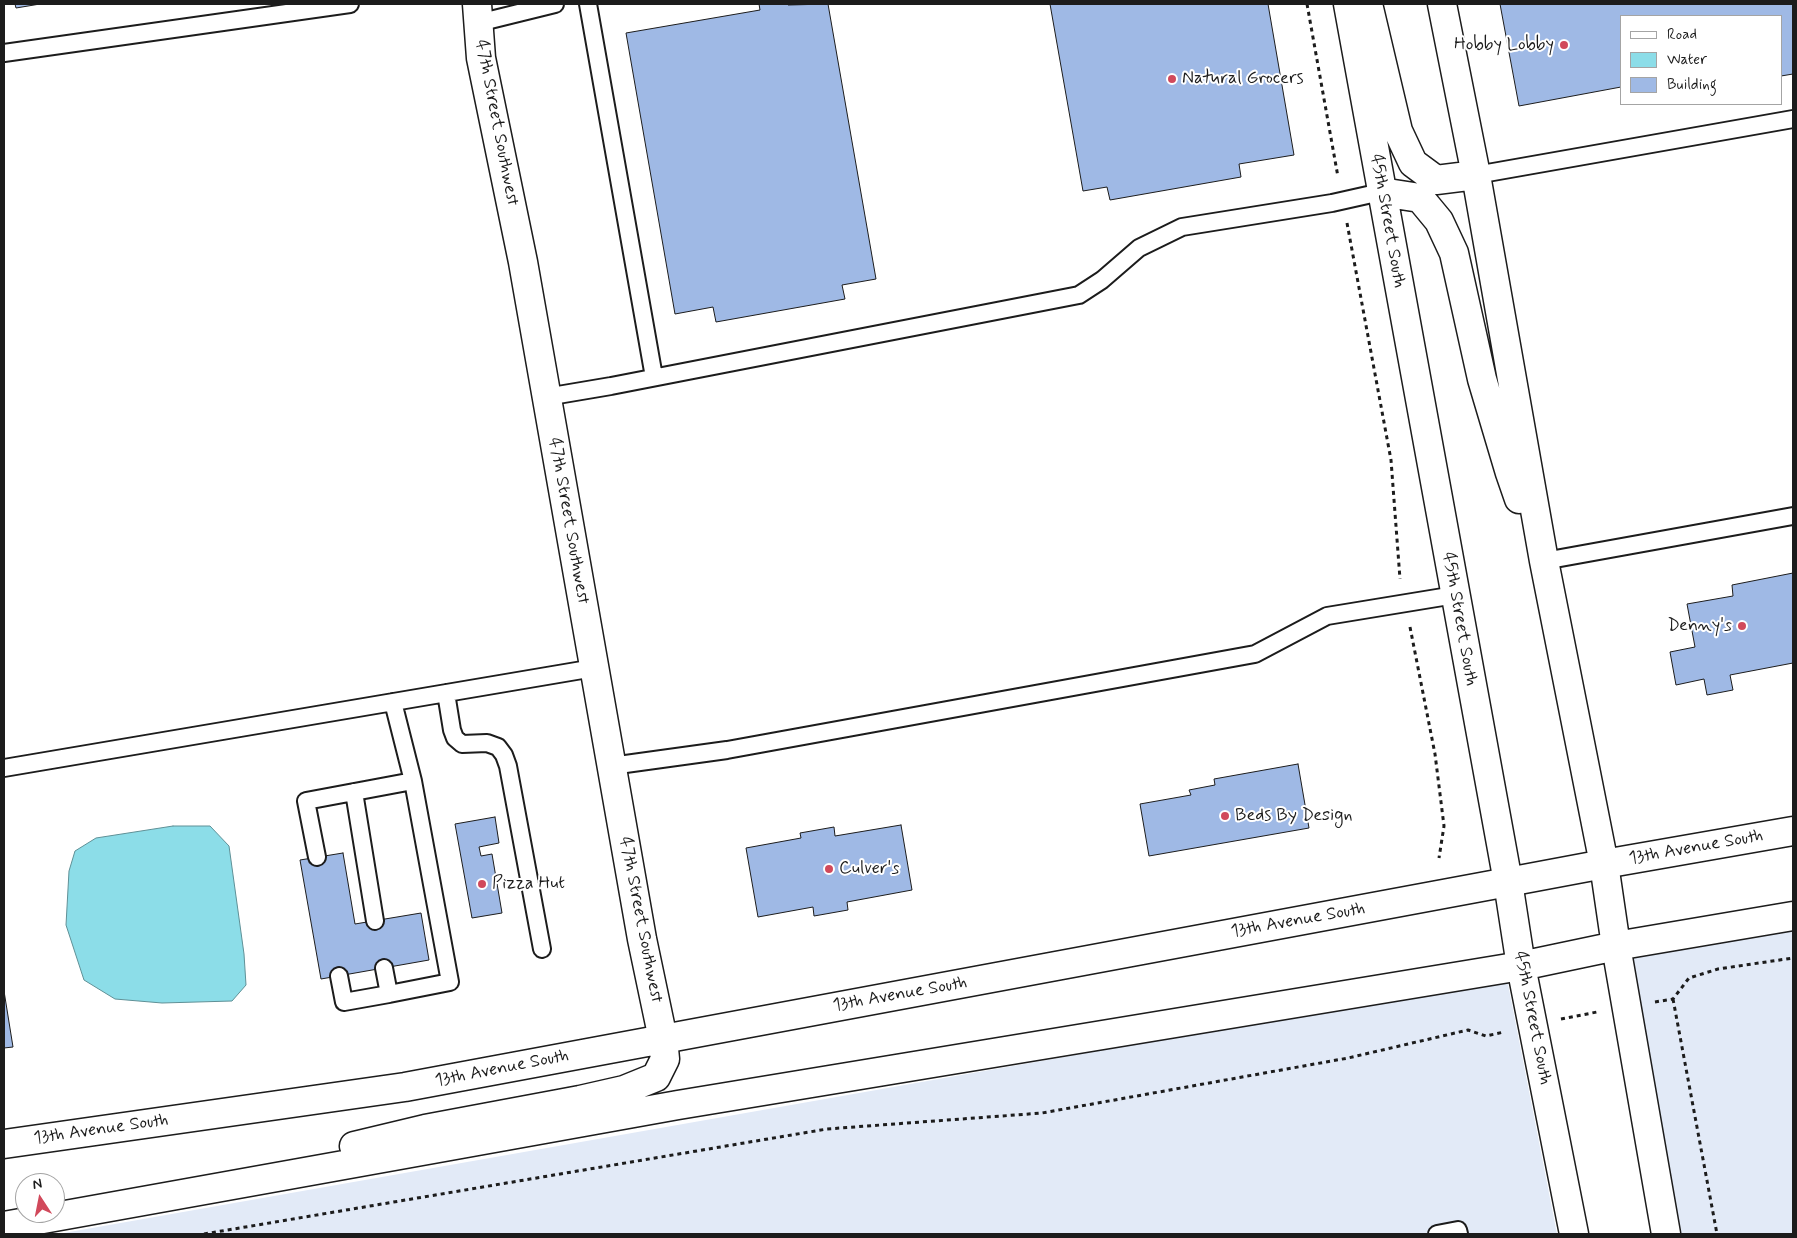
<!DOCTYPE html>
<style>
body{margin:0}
#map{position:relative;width:1797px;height:1238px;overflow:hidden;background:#fff;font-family:Mynerve,sans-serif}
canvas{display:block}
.frame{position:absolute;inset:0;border:5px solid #1c1c1c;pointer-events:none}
.legend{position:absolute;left:1620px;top:15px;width:162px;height:90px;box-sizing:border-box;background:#fff;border:1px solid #a4a4a4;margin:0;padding:6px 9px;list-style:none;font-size:15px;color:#1c1c1c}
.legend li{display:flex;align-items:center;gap:10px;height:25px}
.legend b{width:25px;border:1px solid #a4a4a4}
.north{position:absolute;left:15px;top:1173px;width:50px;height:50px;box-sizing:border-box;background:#fff;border:1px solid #a4a4a4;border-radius:50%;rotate:349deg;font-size:14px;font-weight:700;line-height:20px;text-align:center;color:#1c1c1c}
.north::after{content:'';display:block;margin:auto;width:18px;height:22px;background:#d1495b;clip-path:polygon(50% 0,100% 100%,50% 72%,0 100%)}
</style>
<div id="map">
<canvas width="1797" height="1238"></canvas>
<div class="frame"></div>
<ul class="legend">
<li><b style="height:6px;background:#fff"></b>Road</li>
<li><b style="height:14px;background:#8cdde8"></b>Water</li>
<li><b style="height:14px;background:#9fb9e5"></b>Building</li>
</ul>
<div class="north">N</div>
</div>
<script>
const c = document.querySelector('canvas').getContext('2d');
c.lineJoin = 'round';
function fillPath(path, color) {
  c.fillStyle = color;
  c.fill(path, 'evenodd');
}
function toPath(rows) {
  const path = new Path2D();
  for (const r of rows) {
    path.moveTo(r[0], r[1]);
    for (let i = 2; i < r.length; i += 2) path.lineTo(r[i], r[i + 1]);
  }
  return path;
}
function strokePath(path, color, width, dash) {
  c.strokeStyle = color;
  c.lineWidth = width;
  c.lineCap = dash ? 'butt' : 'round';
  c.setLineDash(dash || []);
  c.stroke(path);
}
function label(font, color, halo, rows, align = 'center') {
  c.font = font + ' Mynerve,sans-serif';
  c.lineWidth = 4;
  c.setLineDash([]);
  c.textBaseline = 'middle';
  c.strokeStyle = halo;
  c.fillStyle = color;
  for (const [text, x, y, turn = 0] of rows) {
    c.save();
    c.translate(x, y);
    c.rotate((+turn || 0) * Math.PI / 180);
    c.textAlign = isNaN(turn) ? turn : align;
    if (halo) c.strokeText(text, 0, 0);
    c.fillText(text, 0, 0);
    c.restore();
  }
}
const built = toPath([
 [1793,926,1793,1234,1681,1234,1629,954],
 [1507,979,1557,1234,58,1234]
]);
const water = toPath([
 [173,826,210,826,229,846,244,954,246,985,232,1001,162,1003,115,999,84,980,66,925,69,871,75,851,96,838,173,826]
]);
const building = toPath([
 [15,4,40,4,16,8,15,4],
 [759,4,788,4,788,5,828,4,876,279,842,285,845,299,716,322,713,307,675,314,626,33,760,10,759,4],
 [1050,4,1268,4,1294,155,1239,164,1241,177,1110,200,1107,187,1083,191,1050,4],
 [1500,4,1793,4,1793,74,1781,76,1781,16,1621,16,1621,87,1519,106,1500,4],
 [1793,573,1793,663,1730,675,1733,690,1707,695,1704,679,1676,685,1670,652,1695,647,1687,604,1733,596,1732,585,1793,573],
 [1298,764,1309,828,1149,856,1140,804,1191,795,1189,790,1215,785,1214,779,1298,764],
 [495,817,499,843,479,847,481,856,492,854,502,913,472,918,455,824,495,817],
 [901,825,912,890,847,902,848,910,814,916,813,907,758,917,746,848,801,838,800,833,834,827,835,836,901,825],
 [343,853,355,924,421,913,429,960,321,979,300,860,343,853],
 [4,991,13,1047,4,1048,4,991]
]);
const path = toPath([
 [1307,4,1338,177],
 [1347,223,1391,460,1400,579],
 [1410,627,1435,754,1444,826,1439,858],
 [1673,999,1717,1234],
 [1655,1002,1673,999,1689,978,1718,969,1793,958],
 [1561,1019,1597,1012],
 [204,1234,827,1129,1042,1113,1348,1058,1468,1030,1486,1036,1504,1032]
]);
const lane = toPath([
 [588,4,654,377],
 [478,23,555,4],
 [4,53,350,4],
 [1476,175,1793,119],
 [546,397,611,386,1079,295,1102,280,1139,248,1182,227,1332,203,1381,192],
 [1544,561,1793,516],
 [446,693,452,730,455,738,462,744,487,743,498,747,504,755,508,766,542,949],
 [611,766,727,750,1255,654,1327,616,1455,595],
 [4,768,594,668],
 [354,792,375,921],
 [317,857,306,801,413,781],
 [384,968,389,994,450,982,413,781,393,702],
 [339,976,344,1002,389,994],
 [1437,1234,1458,1230,1459,1234]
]);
const street = toPath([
 [477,4,481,58,523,262,642,939,663,1039]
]);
const secondary = toPath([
 [4,1144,405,1087,1508,882],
 [354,1146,425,1129,580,1100,624,1090,656,1077,665,1059,663,1039],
 [4,1226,678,1105,1521,966]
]);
const primary = toPath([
 [1348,4,1508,882,1521,966,1574,1234],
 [1368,4,1398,131,1413,163,1436,180,1476,175],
 [1442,4,1476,175,1544,561,1604,864,1616,946,1666,1234],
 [1381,192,1420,198,1439,221,1454,253,1482,379,1510,473,1519,499],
 [1508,882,1604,864,1793,831],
 [1521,966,1616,946,1793,916]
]);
const markers = [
 [1564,45,5,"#d1495b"],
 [1172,79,5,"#d1495b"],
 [1742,626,5,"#d1495b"],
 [1225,816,5,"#d1495b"],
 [829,869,5,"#d1495b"],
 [482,884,5,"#d1495b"]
];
const poiNames = [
 ["Hobby Lobby",1554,45,"right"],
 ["Natural Grocers",1182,79],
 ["Denny's",1732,626,"right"],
 ["Beds By Design",1235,816],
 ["Culver's",839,869],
 ["Pizza Hut",492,884]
];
const streetNames = [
 ["47th Street Southwest",496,123,79],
 ["45th Street South",1387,221,80],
 ["47th Street Southwest",568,521,80],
 ["45th Street South",1459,619,80],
 ["13th Avenue South",1696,848,-10],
 ["47th Street Southwest",640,920,79],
 ["13th Avenue South",1298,921,-10],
 ["13th Avenue South",900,995,-10],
 ["45th Street South",1532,1018,79],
 ["13th Avenue South",502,1069,-11],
 ["13th Avenue South",101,1130,-8]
];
fillPath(built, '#e2eaf7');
fillPath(water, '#8cdde8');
strokePath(water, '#5f9096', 1);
fillPath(building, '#9fb9e5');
strokePath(building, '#1c1c1c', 1);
strokePath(lane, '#1c1c1c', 20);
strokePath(street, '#1c1c1c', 31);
strokePath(secondary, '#1c1c1c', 31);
strokePath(primary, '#1c1c1c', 31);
strokePath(path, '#1c1c1c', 3, [4, 4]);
strokePath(lane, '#fff', 16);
strokePath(street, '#fff', 28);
strokePath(secondary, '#fff', 28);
strokePath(primary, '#fff', 28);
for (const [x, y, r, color] of markers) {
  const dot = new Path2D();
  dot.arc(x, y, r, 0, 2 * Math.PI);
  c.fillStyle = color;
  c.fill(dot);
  strokePath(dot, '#fff', 2);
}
label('18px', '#1c1c1c', '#fff', poiNames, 'left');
label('18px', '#1c1c1c', '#fff', streetNames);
</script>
